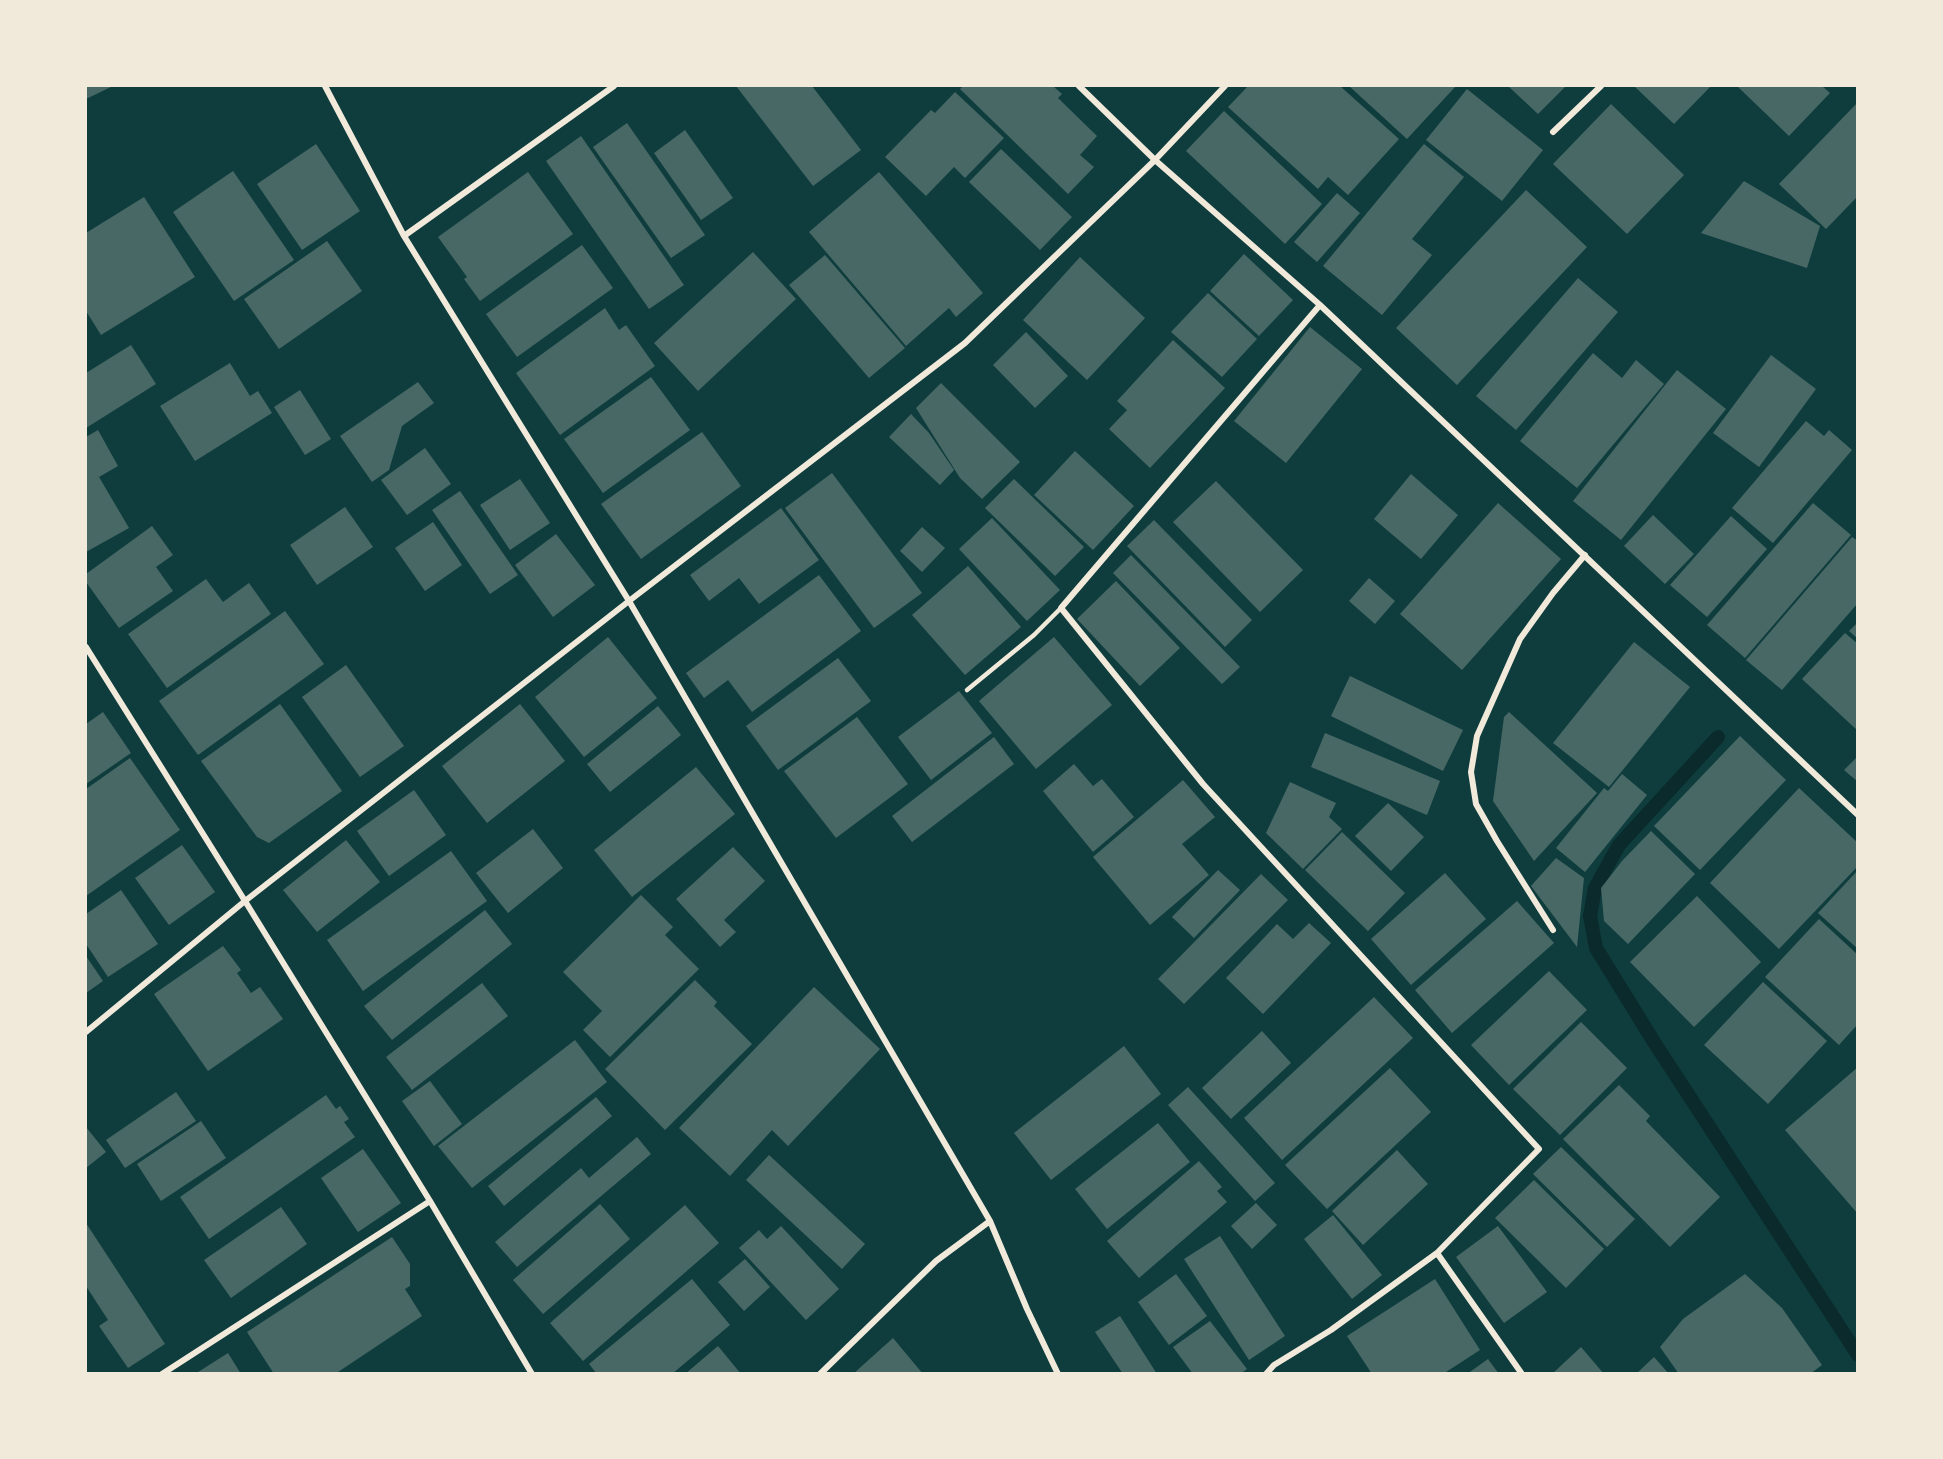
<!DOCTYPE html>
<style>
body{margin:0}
#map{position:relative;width:1943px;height:1459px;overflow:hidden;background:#0f3d3e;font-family:"Noto Sans",sans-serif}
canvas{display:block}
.frame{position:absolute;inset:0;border:87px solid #f1e9da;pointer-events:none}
</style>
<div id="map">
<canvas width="1943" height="1459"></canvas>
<div class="frame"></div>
</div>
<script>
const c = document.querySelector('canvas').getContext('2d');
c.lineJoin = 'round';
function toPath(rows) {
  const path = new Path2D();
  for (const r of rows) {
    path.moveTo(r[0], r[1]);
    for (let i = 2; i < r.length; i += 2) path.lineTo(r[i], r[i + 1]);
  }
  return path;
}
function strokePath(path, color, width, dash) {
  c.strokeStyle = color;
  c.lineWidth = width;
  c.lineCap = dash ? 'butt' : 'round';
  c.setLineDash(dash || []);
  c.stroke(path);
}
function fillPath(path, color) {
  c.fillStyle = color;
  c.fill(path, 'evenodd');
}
const stream = toPath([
 [1718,737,1619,845,1595,888,1590,916,1596,948,1654,1042,1858,1355]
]);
const building = toPath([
 [86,86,113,86,86,99],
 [736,86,812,86,861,150,813,186],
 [963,86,1053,86,1062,94,1058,98,1097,136,1080,155,1094,167,1068,194,960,89],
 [1248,86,1340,86,1399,139,1348,195,1328,177,1318,189,1228,107],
 [1349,86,1456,86,1407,139],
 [1508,86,1566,86,1538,114],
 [1634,86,1711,86,1674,124],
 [1737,86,1822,86,1830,93,1789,136],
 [1467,89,1543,150,1502,201,1426,140],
 [955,92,1004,138,965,178,954,167,926,196,885,157,931,110,935,113],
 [1858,102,1858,196,1826,229,1779,184],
 [1611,104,1684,175,1627,234,1553,164],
 [1224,111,1322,204,1285,244,1186,151],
 [627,123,705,235,671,258,593,147],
 [685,130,733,198,701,220,654,153],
 [581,136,684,285,649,309,546,161],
 [316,144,360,211,302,250,257,184],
 [1424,144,1464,177,1412,239,1432,255,1382,315,1323,266],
 [1001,149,1072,217,1040,250,969,182],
 [233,171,294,260,234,301,173,212],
 [528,172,573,234,480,301,464,279,467,277,438,237],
 [879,172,983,293,956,317,949,308,906,346,809,232],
 [1744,181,1820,226,1807,268,1701,233],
 [1526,190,1587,247,1457,385,1396,328],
 [1337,193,1360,213,1317,262,1294,242],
 [144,197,195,277,101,335,86,311,86,233],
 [327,241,362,291,279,349,244,299],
 [582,245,613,288,517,357,486,314],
 [753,252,796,299,698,391,654,343],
 [1244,254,1293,300,1259,336,1210,291],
 [825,255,905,348,869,378,789,285],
 [1080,257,1145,318,1087,380,1023,320],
 [1578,278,1618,312,1516,430,1476,396],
 [1208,293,1257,339,1222,377,1171,332],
 [605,308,619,330,626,325,655,366,560,435,516,373],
 [1310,327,1362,369,1286,463,1234,421],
 [1026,332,1068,376,1035,408,993,365],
 [1173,340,1225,388,1150,468,1109,429,1127,410,1117,401],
 [131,345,156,384,86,428,86,373],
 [1593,353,1622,378,1636,360,1664,384,1577,488,1520,441],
 [1771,355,1816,389,1759,467,1713,433],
 [230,363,250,396,258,391,272,413,195,461,160,406],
 [1677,370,1726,409,1621,540,1573,501],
 [651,377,690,430,603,493,564,439],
 [418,382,434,403,402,426,389,470,372,482,340,436],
 [941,383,1020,462,982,499,960,478,916,408],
 [300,390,331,439,305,455,274,407],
 [911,414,929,433,954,470,940,485,889,437],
 [1806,421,1824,436,1829,430,1852,450,1773,543,1732,508],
 [98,430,118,466,99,477,129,528,86,552,86,437],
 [702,432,741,486,641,559,601,504],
 [425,448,451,484,407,515,381,480],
 [1075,451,1134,506,1093,550,1034,495],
 [832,473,922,593,874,628,785,508],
 [1411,474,1458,515,1421,559,1374,519],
 [520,479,550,523,510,550,480,505],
 [1014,479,1084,547,1055,576,985,508],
 [1216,481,1303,570,1260,612,1173,522],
 [460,491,518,575,490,594,432,510],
 [1498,503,1561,559,1462,670,1400,614],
 [1813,503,1851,535,1745,658,1707,625],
 [345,507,373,547,317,585,290,545],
 [781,508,819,560,759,604,739,578,709,601,690,575],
 [1653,515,1694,554,1665,584,1624,546],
 [1731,516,1767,549,1707,617,1670,585],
 [992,518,1060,590,1027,621,959,549],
 [1154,520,1252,620,1225,647,1127,546],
 [433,522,462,565,425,591,395,548],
 [152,526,173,555,156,567,173,591,119,628,86,582,86,574],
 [922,527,945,548,922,572,900,551],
 [556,534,595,585,553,617,515,565],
 [1852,537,1858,541,1858,603,1782,690,1746,660],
 [1131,555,1240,667,1222,684,1113,573],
 [968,566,1021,627,965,675,912,615],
 [819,575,861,631,752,712,728,680,704,698,686,673],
 [1369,578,1395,601,1375,624,1349,601],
 [206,579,223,602,249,583,271,614,167,688,128,634],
 [1116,581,1180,648,1140,686,1077,619],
 [285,611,324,664,198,755,159,701],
 [1858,622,1858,639,1849,631],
 [1845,633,1858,644,1858,731,1802,679],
 [608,637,657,698,584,757,535,697],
 [1054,637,1112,705,1036,769,979,701],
 [1634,642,1690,687,1609,787,1553,743],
 [838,658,871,701,778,770,746,726],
 [346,665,404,746,360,777,302,697],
 [1350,676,1463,730,1443,771,1331,716],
 [959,691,992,733,931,780,898,737],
 [280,704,342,791,269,843,257,837,201,761],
 [520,704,565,761,487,823,442,766],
 [658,706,681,735,610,792,587,764],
 [103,712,131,753,86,784,86,724],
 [1509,712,1597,793,1534,861,1493,801,1504,717],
 [857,717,908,784,836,838,784,771],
 [1325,733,1440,781,1427,815,1311,767],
 [1740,736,1786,780,1700,870,1654,826],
 [994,737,1014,764,912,842,892,816],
 [1858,756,1858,782,1844,770],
 [130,758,180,830,86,896,86,789],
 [1074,764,1093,786,1102,779,1134,817,1093,852,1043,791],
 [696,767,735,814,632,897,594,850],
 [1622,774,1647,795,1585,872,1556,848,1604,788,1608,791],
 [1183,780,1215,817,1182,844,1209,875,1150,925,1093,857],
 [1290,782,1336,803,1329,817,1342,829,1303,869,1266,833],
 [1799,788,1858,843,1858,866,1779,949,1710,883],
 [414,790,446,835,389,876,357,831],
 [1388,803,1424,837,1391,871,1355,836],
 [533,829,563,868,508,913,476,873],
 [1651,831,1695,874,1628,944,1604,921,1601,888,1622,861],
 [1342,832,1405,893,1368,931,1305,870],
 [346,840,380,882,317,932,283,890],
 [182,845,215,892,169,925,135,878],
 [733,847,765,881,724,920,736,932,720,947,676,899],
 [451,851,487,901,363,991,327,940],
 [1556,858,1584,878,1577,947,1531,886],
 [1218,870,1240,890,1194,938,1172,917],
 [1858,870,1858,949,1818,913],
 [1445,873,1486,919,1411,985,1371,939],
 [1261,874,1288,900,1184,1004,1158,979],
 [121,890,158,944,108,977,86,944,86,914],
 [641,895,673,927,665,935,699,969,610,1057,583,1030,602,1011,563,972],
 [1697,896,1761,962,1694,1027,1630,962],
 [1517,901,1554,943,1452,1033,1415,990],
 [485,910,512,944,392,1040,364,1006],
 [1819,919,1858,955,1858,1024,1839,1045,1765,977],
 [1309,923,1331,943,1263,1014,1226,978,1277,924,1293,939],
 [223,946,241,970,237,973,251,993,260,987,283,1019,208,1071,154,994],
 [86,956,103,981,86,993],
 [1549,971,1587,1010,1509,1085,1471,1045],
 [695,980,717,1002,714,1006,752,1044,665,1130,605,1069],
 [1763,982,1827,1041,1768,1104,1704,1045],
 [482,983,508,1016,412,1090,386,1057],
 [814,987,880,1049,788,1146,772,1130,730,1176,679,1128],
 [1374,997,1413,1038,1282,1160,1244,1118],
 [1581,1022,1627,1068,1560,1135,1513,1089],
 [1262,1031,1291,1063,1231,1119,1202,1088],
 [575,1040,607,1082,472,1188,438,1146],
 [1124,1046,1161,1094,1051,1180,1014,1133],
 [1858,1067,1858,1214,1785,1130],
 [1390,1068,1431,1112,1327,1209,1285,1165],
 [430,1081,462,1124,434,1146,402,1101],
 [1619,1085,1650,1116,1646,1121,1720,1197,1670,1247,1563,1139],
 [1188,1087,1275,1183,1255,1201,1168,1105],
 [176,1092,196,1121,125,1168,106,1140],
 [326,1095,336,1109,340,1106,349,1119,344,1122,355,1137,209,1239,180,1197],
 [596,1097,612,1116,504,1206,488,1186],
 [201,1121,226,1158,161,1201,137,1164],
 [1158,1123,1190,1162,1107,1229,1075,1189],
 [86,1127,106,1152,86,1168],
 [637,1137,651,1154,517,1267,495,1242,581,1168,589,1178],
 [1561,1147,1635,1219,1607,1247,1533,1174],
 [363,1149,401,1203,358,1232,321,1178],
 [1397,1150,1428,1184,1363,1245,1332,1211],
 [769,1155,865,1244,842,1269,746,1180],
 [1199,1161,1222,1187,1217,1191,1227,1202,1139,1278,1107,1241],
 [1534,1180,1604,1249,1566,1288,1495,1218],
 [1256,1203,1277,1225,1252,1249,1231,1226],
 [600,1204,630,1239,543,1314,513,1280],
 [685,1205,719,1243,583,1361,550,1323],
 [281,1207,307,1244,231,1298,204,1260],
 [1333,1215,1382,1275,1352,1299,1304,1239],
 [86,1223,165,1344,128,1368,99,1326,108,1320,86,1286],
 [781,1226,839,1289,806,1320,739,1248,759,1230,767,1239],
 [1498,1226,1547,1292,1504,1323,1456,1257],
 [1220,1236,1285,1336,1249,1360,1184,1259],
 [392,1237,410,1264,410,1286,405,1289,422,1316,335,1374,274,1374,247,1332],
 [745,1259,770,1287,744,1311,718,1282],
 [1176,1274,1207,1316,1169,1345,1138,1302],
 [1745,1274,1782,1308,1822,1365,1810,1374,1679,1374,1660,1347,1683,1319],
 [692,1279,730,1325,672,1374,597,1374,589,1364],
 [1435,1279,1480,1350,1443,1374,1372,1374,1347,1336],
 [1120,1316,1157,1374,1123,1374,1095,1332],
 [1210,1321,1247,1369,1240,1374,1193,1374,1173,1347],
 [893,1338,923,1374,853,1374],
 [718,1346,741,1374,685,1374],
 [1581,1347,1604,1374,1552,1374],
 [228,1353,241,1374,195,1374],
 [1654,1357,1669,1374,1636,1374],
 [1488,1359,1499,1374,1467,1374]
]);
const service = toPath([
 [967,690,1034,635,1061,608]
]);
const minor = toPath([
 [325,86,404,236,629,601,990,1221,1027,1309,1058,1374],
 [1079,86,1155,160,1320,305,1858,815],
 [1553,132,1601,86],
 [404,236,614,86],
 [86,647,245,901,430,1201,532,1374],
 [1553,930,1497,841,1476,804,1471,772,1477,736,1520,639,1553,593,1585,555],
 [86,1032,245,901,629,601,965,343,1155,160,1225,86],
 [1437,1253,1522,1374],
 [162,1374,430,1201],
 [820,1374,936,1261,990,1221],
 [1266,1374,1274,1365,1331,1330,1437,1253,1539,1149,1203,784,1061,608,1320,305]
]);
strokePath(stream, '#0a2a2b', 14);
fillPath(building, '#486865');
strokePath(service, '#f1e9da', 4.5);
strokePath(minor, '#f1e9da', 6);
</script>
